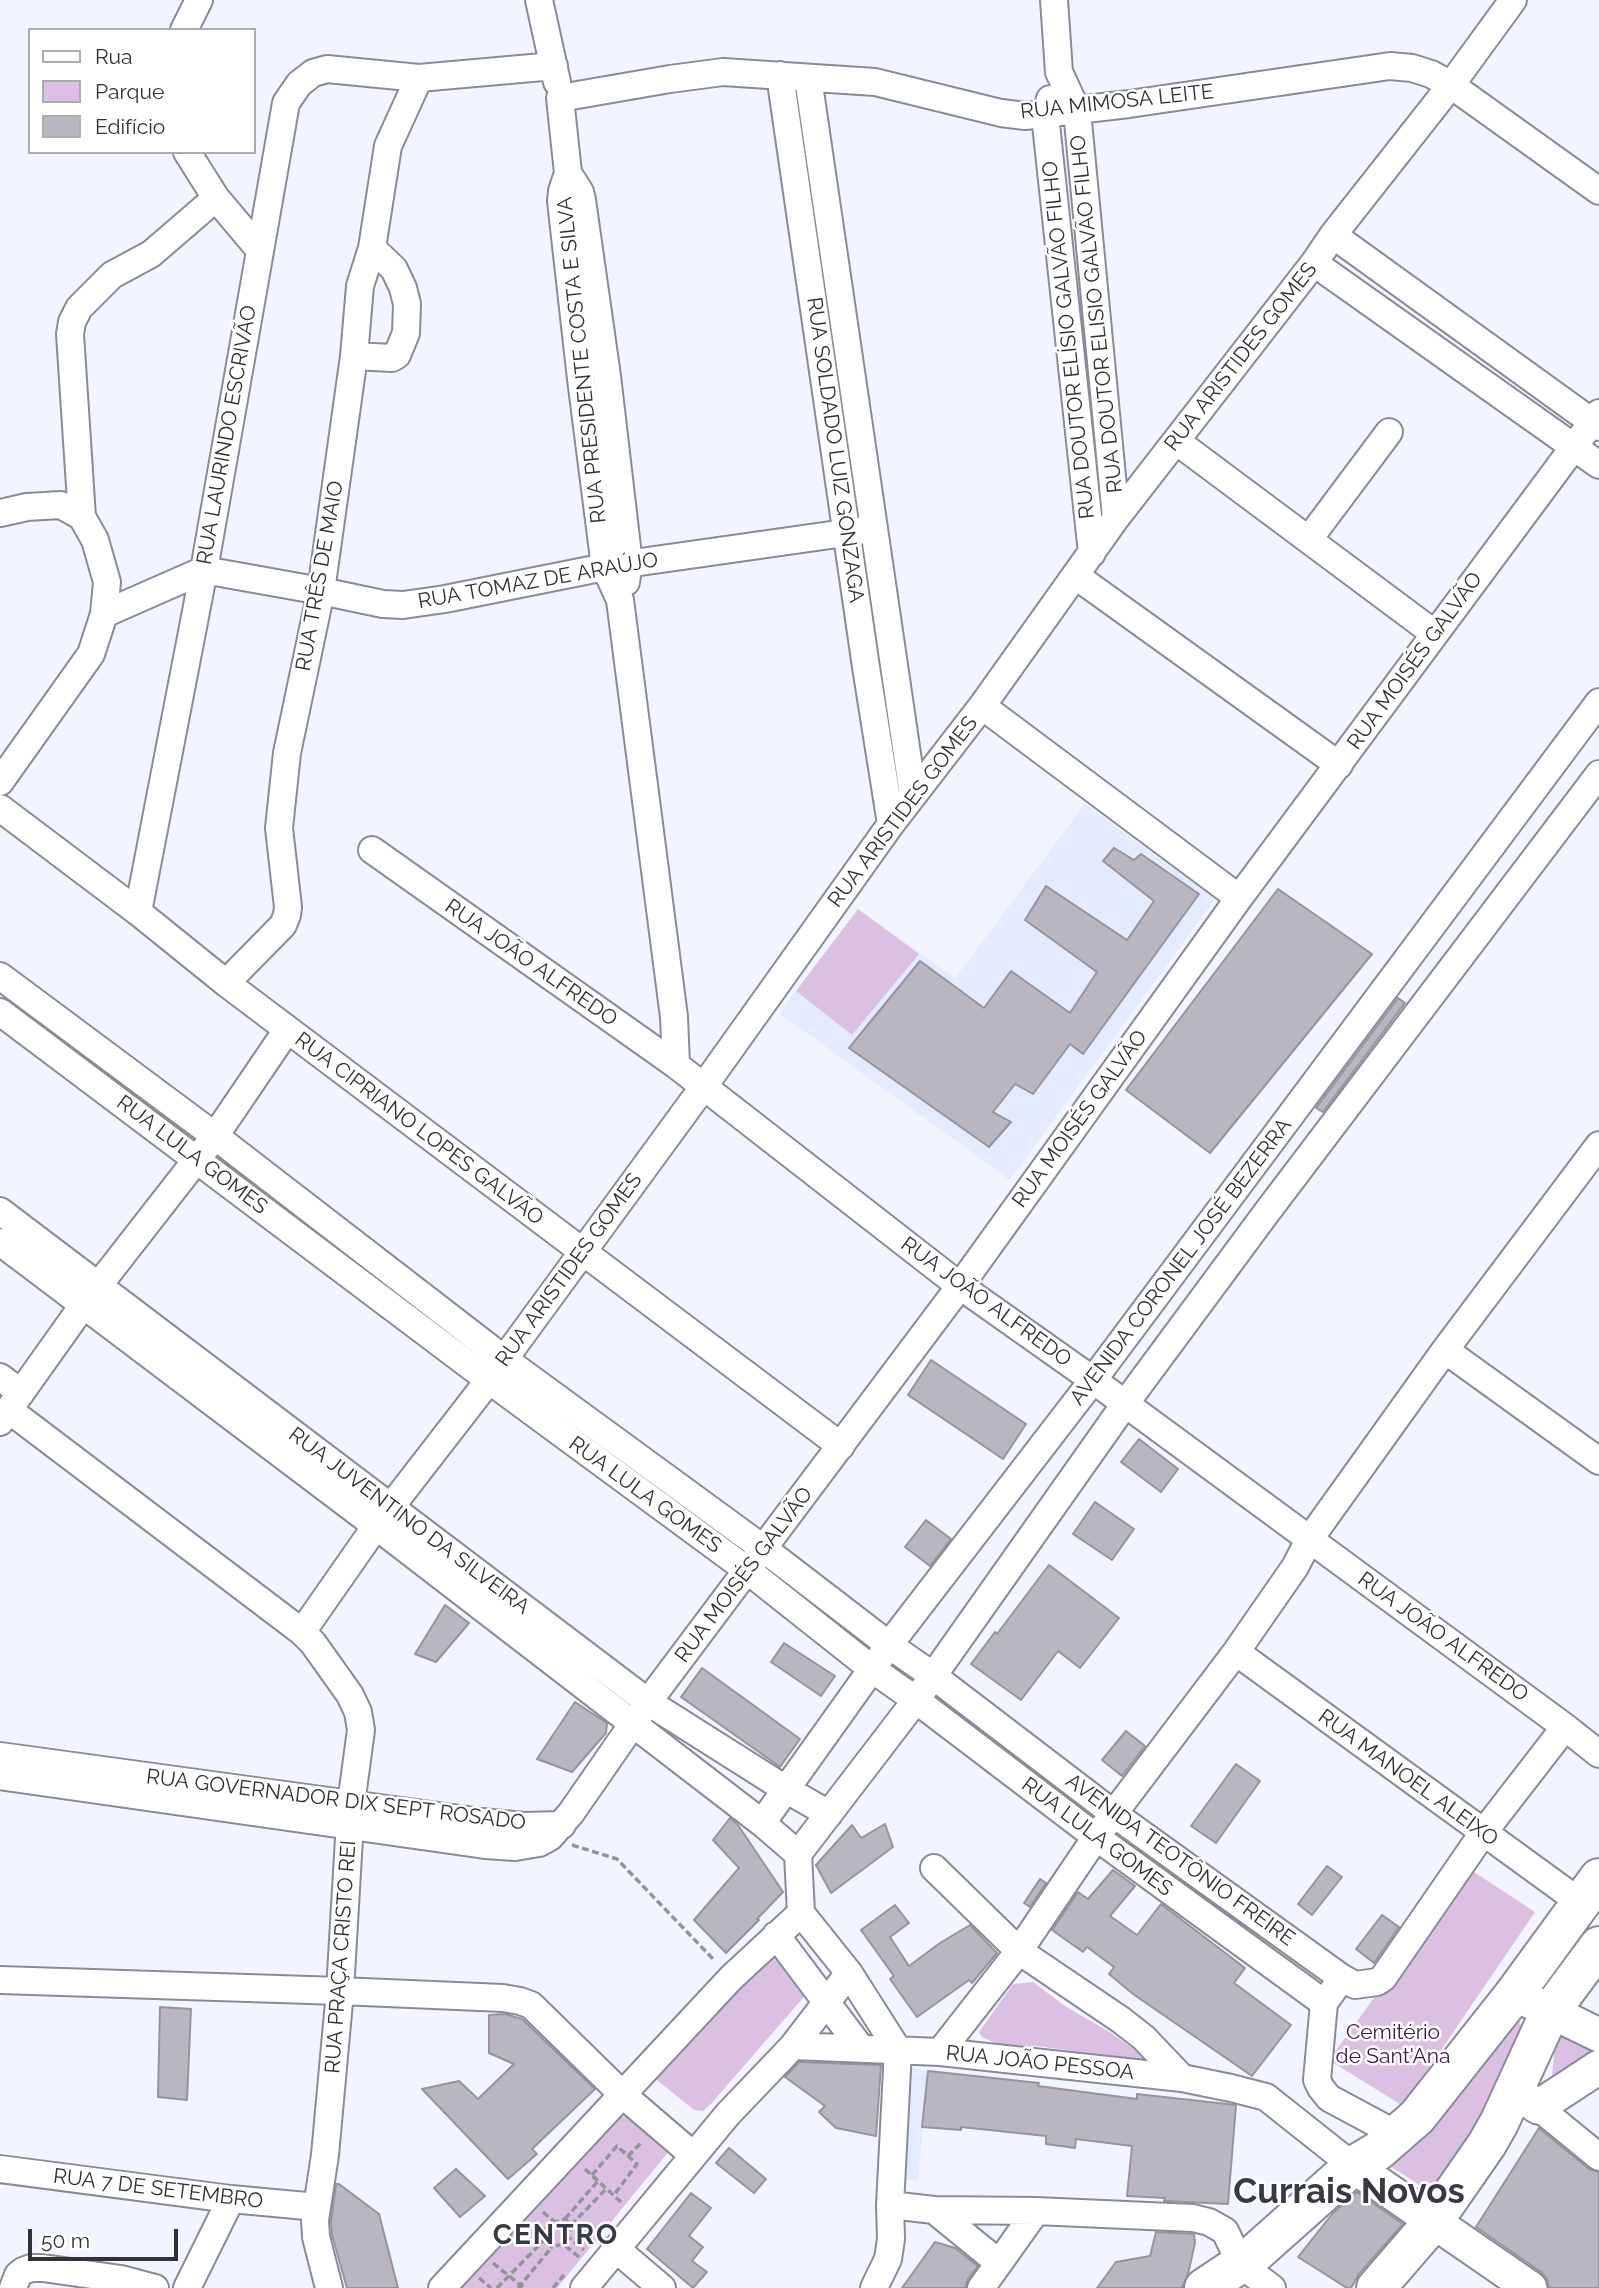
<!DOCTYPE html>
<meta charset="utf-8">
<style>
body{margin:0}
#map{position:relative;width:1599px;height:2288px;overflow:hidden;background:#f2f5ff;font-family:Raleway,sans-serif}
canvas{display:block}
.legend{position:absolute;left:28px;top:28px;width:228px;height:126px;box-sizing:border-box;background:#fff;border:2px solid #adadaf;margin:0;padding:9px 12px;list-style:none;font-size:21px;color:#313237}
.legend li{display:flex;align-items:center;gap:14px;height:35px}
.legend b{width:35px;border:2px solid #adadaf}
.scale{position:absolute;left:28px;top:2229px;width:150px;height:32px;box-sizing:border-box;border:4px solid #313237;border-top:0;padding-left:9px;font-size:21px;line-height:24px;white-space:nowrap;color:#313237;-webkit-text-stroke:5px #fff;paint-order:stroke}
</style>
<div id="map">
<canvas width="1599" height="2288"></canvas>
<ul class="legend">
<li><b style="height:9px;background:#fff"></b>Rua</li>
<li><b style="height:19px;background:#dcc0e3"></b>Parque</li>
<li><b style="height:19px;background:#b9b6c2"></b>Edifício</li>
</ul>
<div class="scale">50 m</div>
</div>
<script>
const c = document.querySelector('canvas').getContext('2d');
c.lineJoin = 'round';
function fillPath(path, color) {
  c.fillStyle = color;
  c.fill(path, 'evenodd');
}
function toPath(rows) {
  const path = new Path2D();
  for (const r of rows) {
    path.moveTo(r[0], r[1]);
    for (let i = 2; i < r.length; i += 2) path.lineTo(r[i], r[i + 1]);
  }
  return path;
}
function strokePath(path, color, width, dash) {
  c.strokeStyle = color;
  c.lineWidth = width;
  c.lineCap = dash ? 'butt' : 'round';
  c.setLineDash(dash || []);
  c.stroke(path);
}
function label(font, color, halo, rows, align = 'center') {
  c.font = font + ' Raleway,sans-serif';
  c.lineWidth = 5;
  c.setLineDash([]);
  c.textBaseline = 'middle';
  c.strokeStyle = halo;
  c.fillStyle = color;
  for (const [text, x, y, turn = 0] of rows) {
    c.save();
    c.translate(x, y);
    c.rotate((+turn || 0) * Math.PI / 180);
    c.textAlign = isNaN(turn) ? turn : align;
    if (halo) c.strokeText(text, 0, 0);
    c.fillText(text, 0, 0);
    c.restore();
  }
}
const built = toPath([
 [1085,804,1215,899,1010,1180,779,1013,858,909,955,978],
 [909,2068,928,2071,918,2181,900,2179]
]);
const green = toPath([
 [858,909,919,954,852,1035,796,991],
 [1468,1868,1535,1912,1403,2106,1329,2060],
 [772,1955,809,1991,710,2105,703,2111,694,2110,652,2076,652,2067],
 [1033,1982,1065,2006,1111,2033,1142,2055,1144,2061,1037,2046,999,2045,982,2037,979,2032,1013,1984],
 [1518,2018,1522,2027,1479,2131,1444,2185,1429,2191,1379,2159],
 [1557,2027,1599,2050,1576,2068,1552,2075],
 [632,2115,670,2150,557,2288,453,2288,621,2117]
]);
const building = toPath([
 [1114,848,1134,860,1141,854,1199,894,1083,1054,1070,1044,1033,1094,1015,1084,993,1112,1011,1122,989,1147,849,1048,920,961,984,1008,1011,971,1070,1013,1097,972,1025,920,1046,886,1127,940,1154,901,1103,861,1114,848],
 [1278,889,1372,954,1210,1153,1126,1090,1278,889],
 [1398,998,1405,1003,1323,1112,1316,1108,1398,998],
 [931,1360,1026,1424,1003,1459,908,1395,931,1360],
 [1139,1439,1178,1469,1161,1492,1121,1462,1139,1439],
 [1095,1502,1134,1529,1112,1560,1073,1534,1095,1502],
 [926,1520,951,1539,930,1566,905,1547,926,1520],
 [1049,1565,1119,1618,1080,1668,1058,1651,1021,1700,971,1664,995,1632,997,1634,1049,1565],
 [445,1605,469,1623,436,1662,415,1654,445,1605],
 [784,1643,835,1676,821,1696,771,1662,784,1643],
 [702,1668,800,1739,780,1767,681,1697,702,1668],
 [575,1702,607,1723,606,1733,572,1772,537,1759,575,1702],
 [1126,1731,1145,1746,1122,1776,1102,1760,1126,1731],
 [1236,1764,1260,1781,1216,1843,1191,1826,1236,1764],
 [730,1818,738,1825,783,1892,757,1919,759,1920,726,1953,694,1920,739,1868,713,1840,730,1818],
 [885,1824,893,1847,831,1893,816,1865,852,1825,861,1838,885,1824],
 [1327,1866,1342,1877,1312,1915,1298,1904,1327,1866],
 [1113,1870,1135,1886,1110,1916,1137,1935,1161,1904,1245,1968,1234,1983,1291,2025,1252,2076,1133,1994,1109,1974,1114,1967,1087,1947,1083,1952,1052,1930,1078,1892,1088,1899,1113,1870],
 [1040,1879,1046,1883,1030,1907,1024,1903,1040,1879],
 [895,1905,909,1923,890,1937,909,1966,940,1943,970,1925,997,1953,972,1983,969,1980,917,2017,890,1979,894,1976,861,1930,895,1905],
 [1382,1915,1399,1927,1374,1963,1356,1949,1382,1915],
 [160,2007,191,2009,187,2100,158,2097,160,2007],
 [505,2014,522,2019,595,2089,532,2149,537,2154,508,2179,422,2089,459,2081,478,2099,514,2064,489,2053,489,2015,505,2014],
 [799,2062,881,2065,876,2136,836,2128,819,2112,825,2106,785,2077,799,2062],
 [928,2071,1039,2083,1038,2086,1137,2099,1137,2094,1236,2105,1228,2204,1164,2201,1165,2198,1127,2196,1132,2146,1076,2139,1075,2148,1046,2144,1046,2136,961,2127,961,2130,922,2127,928,2071],
 [1539,2128,1589,2169,1599,2172,1599,2288,1549,2288,1547,2279,1541,2272,1476,2227,1539,2128],
 [729,2148,766,2179,754,2193,716,2163,729,2148],
 [456,2169,485,2196,460,2217,434,2188,456,2169],
 [336,2184,339,2184,379,2214,398,2288,347,2288,332,2235,331,2221,336,2184],
 [1357,2192,1403,2224,1359,2274,1351,2288,1347,2288,1298,2257,1333,2213,1357,2192],
 [691,2193,711,2208,689,2236,703,2247,692,2261,707,2272,693,2288,647,2249,691,2193],
 [1156,2232,1194,2234,1195,2243,1188,2274,1182,2288,1097,2288,1116,2262,1150,2256,1156,2232],
 [935,2242,955,2248,978,2266,968,2279,965,2288,902,2288,935,2242]
]);
const path = toPath([
 [572,1845,617,1859,715,1961],
 [628,2156,642,2142],
 [585,2169,622,2203],
 [592,2175,617,2146,637,2164,614,2195],
 [543,2212,555,2222],
 [565,2219,598,2181],
 [534,2222,547,2231],
 [571,2225,606,2189],
 [579,2257,563,2244,552,2247,543,2241,545,2233,555,2222,565,2219,571,2225,568,2237,584,2250],
 [493,2263,524,2288],
 [479,2278,491,2288],
 [497,2288,543,2241],
 [518,2288,552,2247],
 [553,2288,564,2275]
]);
const minor = toPath([
 [539,0,557,82],
 [1054,0,1059,72,1077,111,1116,518],
 [184,30,199,0],
 [780,75,866,667,891,824],
 [808,78,913,795],
 [1050,99,1045,115,1092,553],
 [187,152,216,198,259,249],
 [568,173,580,192,582,200,607,376,629,564,626,582],
 [1333,235,1599,427],
 [1314,263,1599,465],
 [354,356,392,358,397,355,406,333,407,304,403,288,394,269,372,248],
 [1176,441,1435,634],
 [0,513,27,507,61,505,82,517,95,540,107,582,104,614,91,654,0,782],
 [82,517,70,334,72,322,79,308,112,275,151,254,216,198],
 [1309,539,1389,432],
 [1076,576,1339,765],
 [104,614,204,570,321,591,383,604,403,605,445,599,605,567,873,529],
 [982,706,1239,898],
 [0,808,138,912,226,983,841,1446],
 [372,850,676,1065,960,1286,1093,1380,1565,1727,1599,1754],
 [138,912,204,570,286,103,299,84,313,73,327,69,419,78],
 [0,976,215,1136,504,1359,764,1549,889,1645,932,1675,1114,1814,1342,1978,1324,2003,1317,2080,1321,2088,1329,2098,1398,2135],
 [226,983,283,925,287,915,288,907,279,828,287,753,321,591,354,356,360,286,372,248,388,146,419,78,554,66],
 [0,1012,489,1380,747,1570,872,1669,916,1700,1096,1837,1324,2003],
 [676,1065,674,1017,620,600,605,567,581,379,561,201,562,191,568,173,560,98,670,79,723,72,875,82,1001,113,1025,116,1129,104,1390,66,1412,68,1431,74,1451,85,1599,191],
 [0,1211,648,1702,787,1790,829,1814],
 [0,1242,376,1526,762,1823,798,1854],
 [1445,1350,1599,1461],
 [0,1377,21,1393],
 [9,1410,302,1632,313,1643,350,1695,358,1712,361,1730,351,1804,340,1991,325,2155,315,2220,316,2237,329,2288],
 [0,1422,84,1304,215,1136,287,1030],
 [302,1632,376,1526,489,1380,704,1086,891,824,982,706,1116,518,1314,263,1333,235,1451,85,1513,0],
 [1236,1652,1581,1903],
 [0,1756,482,1822,524,1826,562,1825],
 [0,1776,485,1845,515,1847,539,1843,550,1837,571,1813,648,1702,960,1286,1239,898,1599,413],
 [762,1823,889,1645,1093,1380,1599,702],
 [798,1854,916,1700,1125,1404,1267,1212,1599,774],
 [934,1868,1019,1951,1121,2020,1144,2038,1182,2078],
 [801,1913,849,1973,898,2050],
 [776,1935,860,2047],
 [1342,1978,1355,1985,1377,1982,1383,1978,1483,1833,1565,1727],
 [0,1980,340,1991,503,1998,520,2001,531,2005,623,2095,693,2155],
 [793,2046,940,2052,1182,2078,1231,2088,1266,2097,1353,2166],
 [940,2052,1019,1951,1096,1837,1236,1652,1295,1567,1309,1540,1445,1350,1599,1145],
 [1538,2107,1599,2157],
 [0,2169,231,2199,317,2207],
 [890,2205,934,2210,999,2263,981,2288],
 [934,2210,1036,2211,1193,2218,1209,2222,1225,2231,1241,2265,1272,2288],
 [616,2249,662,2288],
 [999,2263,1036,2211],
 [13,2288,18,2275,23,2271,31,2268,43,2268,121,2279,155,2288],
 [187,2288,231,2199],
 [442,2288,731,1978,801,1913,798,1854],
 [584,2288,728,2114,793,2046,849,1973],
 [874,2288,888,2259,891,2239,890,2205,898,2050]
]);
const major = toPath([
 [1529,2001,1599,2035],
 [1514,2090,1538,2107,1599,2067],
 [1353,2166,1530,2288]
]);
const highway = toPath([
 [1204,2288,1252,2256,1353,2166,1378,2151,1417,2117,1515,1993,1599,1878],
 [1376,2288,1433,2222,1487,2144,1499,2123,1550,2012,1599,1946]
]);
const streetNames = [
 ["RUA MIMOSA LEITE",1117,102,-6],
 ["RUA DOUTOR ELISIO GALVÃO FILHO",1097,314,-96],
 ["RUA DOUTOR ELÍSIO GALVÃO FILHO",1069,340,-96],
 ["RUA ARISTIDES GOMES",1241,357,-52],
 ["RUA PRESIDENTE COSTA E SILVA",582,360,-96],
 ["RUA LAURINDO ESCRIVÃO",227,435,-80],
 ["RUA SOLDADO LUIZ GONZAGA",835,450,82],
 ["RUA TRÊS DE MAIO",320,576,-80],
 ["RUA TOMAZ DE ARAÚJO",538,581,-10],
 ["RUA MOISÉS GALVÃO",1415,661,-54],
 ["RUA ARISTIDES GOMES",903,812,-53],
 ["RUA JOÃO ALFREDO",531,963,35],
 ["RUA MOISÉS GALVÃO",1080,1119,-54],
 ["RUA CIPRIANO LOPES GALVÃO",419,1129,37],
 ["RUA LULA GOMES",192,1155,37],
 ["AVENIDA CORONEL JOSÉ BEZERRA",1181,1262,-53],
 ["RUA ARISTIDES GOMES",569,1270,-54],
 ["RUA JOÃO ALFREDO",986,1302,36],
 ["RUA LULA GOMES",645,1495,36],
 ["RUA JUVENTINO DA SILVEIRA",409,1521,37],
 ["RUA MOISÉS GALVÃO",744,1575,-53],
 ["RUA JOÃO ALFREDO",1443,1637,36],
 ["RUA MANOEL ALEIXO",1408,1778,36],
 ["RUA GOVERNADOR DIX SEPT ROSADO",336,1800,7],
 ["RUA LULA GOMES",1097,1837,37],
 ["AVENIDA TEOTÔNIO FREIRE",1180,1860,36],
 ["RUA PRAÇA CRISTO REI",341,1957,-86],
 ["RUA JOÃO PESSOA",1040,2063,6],
 ["RUA 7 DE SETEMBRO",158,2189,7]
];
const parkNames = [
 ["Cemitério",1393,2033],
 ["de Sant'Ana",1393,2057]
];
const districtNames = [
 ["CENTRO",556,2236]
];
const townNames = [
 ["Currais Novos",1349,2192]
];
fillPath(built, '#e5ebfe');
fillPath(green, '#dcc0e3');
fillPath(building, '#b9b6c2');
strokePath(building, '#95939e', 2);
strokePath(minor, '#898c98', 30);
strokePath(major, '#898c98', 37);
strokePath(highway, '#898c98', 42);
strokePath(path, '#92949b', 3.5, [7, 3.5]);
strokePath(minor, '#fff', 26);
strokePath(major, '#fff', 33);
strokePath(highway, '#fff', 38);
label('21px', '#313237', '#fff', streetNames);
label('21px', '#3e1747', '#fff', parkNames);
c.letterSpacing = '2px';
label('bold 28px', '#373a44', '#fff', districtNames);
c.letterSpacing = '0px';
label('bold 35px', '#373a44', '#fff', townNames);
</script>
